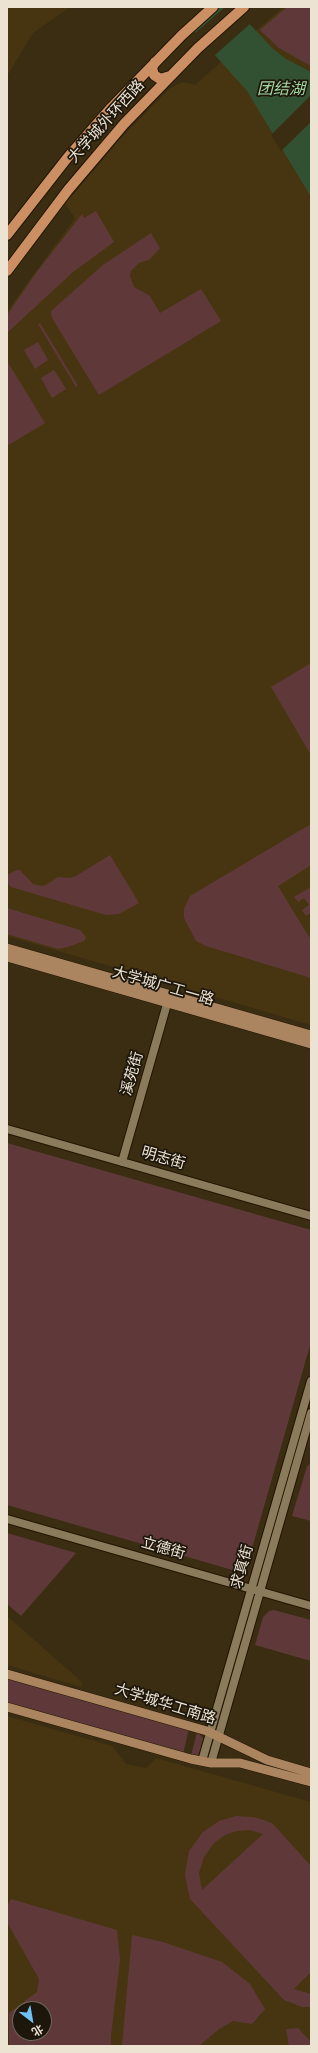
<!DOCTYPE html>
<meta charset="utf-8">
<style>
body{margin:0}
#map{position:relative;width:318px;height:2053px;overflow:hidden;background:#3b2d11;font-family:Jost,"Noto Sans SC",sans-serif}
canvas{display:block}
.frame{position:absolute;inset:0;border:8px solid #ece3d3;pointer-events:none}
.north{position:absolute;left:12px;top:2001px;width:40px;height:40px;box-sizing:border-box;background:#1d160b;border:1px solid #70685b;border-radius:50%;rotate:149deg;font-size:11px;font-weight:700;line-height:16px;text-align:center;color:#ece3d3}
.north::after{content:'';display:block;margin:auto;width:14px;height:18px;background:#70c2f4;clip-path:polygon(50% 0,100% 100%,50% 72%,0 100%)}
</style>
<div id="map">
<canvas width="318" height="2053"></canvas>
<div class="frame"></div>
<div class="north">北</div>
</div>
<script>
const c = document.querySelector('canvas').getContext('2d');
c.lineJoin = 'round';
function fillPath(path, color) {
  c.fillStyle = color;
  c.fill(path, 'evenodd');
}
function toPath(rows) {
  const path = new Path2D();
  for (const r of rows) {
    path.moveTo(r[0], r[1]);
    for (let i = 2; i < r.length; i += 2) path.lineTo(r[i], r[i + 1]);
  }
  return path;
}
function strokePath(path, color, width, dash) {
  c.strokeStyle = color;
  c.lineWidth = width;
  c.lineCap = dash ? 'butt' : 'round';
  c.setLineDash(dash || []);
  c.stroke(path);
}
function label(font, color, halo, rows, align = 'center') {
  c.font = font + ' Jost,"Noto Sans SC",sans-serif';
  c.lineWidth = 3.5;
  c.setLineDash([]);
  c.textBaseline = 'middle';
  c.strokeStyle = halo;
  c.fillStyle = color;
  for (const [text, x, y, turn = 0] of rows) {
    c.save();
    c.translate(x, y);
    c.rotate((+turn || 0) * Math.PI / 180);
    c.textAlign = isNaN(turn) ? turn : align;
    if (halo) c.strokeText(text, 0, 0);
    c.fillText(text, 0, 0);
    c.restore();
  }
}
const built = toPath([
 [7,7,70,7,33,33,7,76],
 [283,7,311,7,311,1025,7,936,7,311,75,218,65,204,124,135,170,88,183,82,195,85],
 [7,1616,82,1682,81,1687,7,1665],
 [7,1716,112,1746,126,1764,146,1768,156,1758,311,1802,311,2046,7,2046],
 [20,2009,44,2009,44,2033,20,2033]
]);
const green = toPath([
 [287,7,311,7,311,66,279,48,260,30],
 [96,211,114,242,73,272,7,333,7,315,36,273,82,214,84,218],
 [151,233,160,248,149,260,139,263,131,271,130,276,134,287,150,296,160,313,201,289,221,321,99,395,52,318,51,311,103,265],
 [40,323,78,386,76,387,38,324],
 [38,342,48,360,35,369,24,350],
 [7,361,45,423,7,446],
 [54,370,66,389,52,398,41,378],
 [311,663,311,755,271,687],
 [311,824,311,865,278,886,309,937,311,936,311,978,206,946,196,941,184,918,184,909,190,896],
 [110,855,139,903,119,914,106,915,11,887,7,882,7,875,17,870,20,870,33,884,41,886,46,885,58,877,70,878,76,876],
 [311,887,311,913,306,916,302,910,309,905,304,898,298,902,294,897],
 [7,908,80,930,86,937,84,941,68,947,58,949,7,934],
 [7,1143,311,1230,311,1342,247,1566,243,1570,236,1571,7,1505],
 [311,1463,311,1521,292,1516,307,1466],
 [7,1533,76,1553,21,1616,7,1604],
 [274,1610,311,1620,311,1661,255,1645,263,1617,269,1611],
 [7,1677,189,1729,183,1754,7,1703],
 [197,1732,204,1739,202,1749,198,1755,191,1756],
 [236,1816,254,1817,272,1823,311,1866,311,1972,294,1989,311,1994,311,2007,302,2007,284,2000,190,1899,185,1875,189,1851,203,1832,219,1821],
 [250,1830,263,1834,202,1890,199,1873,204,1857,214,1843,225,1835,237,1831],
 [11,1899,117,1930,120,1960,111,2036,111,2046,9,2046,9,2013,37,1992,39,1979,7,1922,7,1906],
 [20,2009,44,2009,44,2033,20,2033],
 [132,1935,163,1942,222,1962,250,1984,265,2009,252,2024,233,2021,219,2029,199,2046,122,2046],
 [298,2028,311,2042,311,2046,289,2046,286,2029]
]);
const water = toPath([
 [172,7,234,7,272,48,286,59,311,72,311,197,247,91]
]);
const pier = toPath([
 [170,7,217,7,191,30],
 [225,7,237,7,251,23,214,56,194,34],
 [311,95,311,122,281,151,271,135]
]);
const tertiary = toPath([
 [7,1129,311,1216],
 [122,1162,169,997],
 [7,1519,311,1606],
 [202,1761,311,1381],
 [211,1763,311,1413]
]);
const secondary = toPath([
 [7,948,311,1035],
 [7,957,311,1044],
 [7,1674,207,1731,267,1760,311,1773],
 [7,1707,191,1759,211,1763,240,1763,311,1782]
]);
const primary = toPath([
 [155,62,152,68,154,75,160,79,170,76],
 [7,235,68,157,109,110,182,35,213,7],
 [7,271,68,190,124,124,198,48,244,7]
]);
const streetNames = [
 ["大学城外环西路",107,122,-48],
 ["大学城广工一路",163,987,16],
 ["溪苑街",133,1074,-74],
 ["明志街",163,1159,16],
 ["立德街",163,1549,16],
 ["求真街",243,1567,-74],
 ["大学城华工南路",165,1705,17]
];
const waterNames = [
 ["团结湖",281,90]
];
fillPath(built, '#473511');
fillPath(green, '#5f3939');
fillPath(water, '#325132');
fillPath(pier, '#3b2d11');
strokePath(tertiary, '#221500', 10);
strokePath(secondary, '#221500', 10);
strokePath(primary, '#221500', 12);
strokePath(tertiary, '#8b7b5d', 8);
strokePath(secondary, '#ab8560', 9);
strokePath(primary, '#cc8f64', 10);
label('15px', '#ece3d3', '#1d160b', streetNames);
label('italic 16px', '#a2d7a0', '#1d160b', waterNames);
</script>
